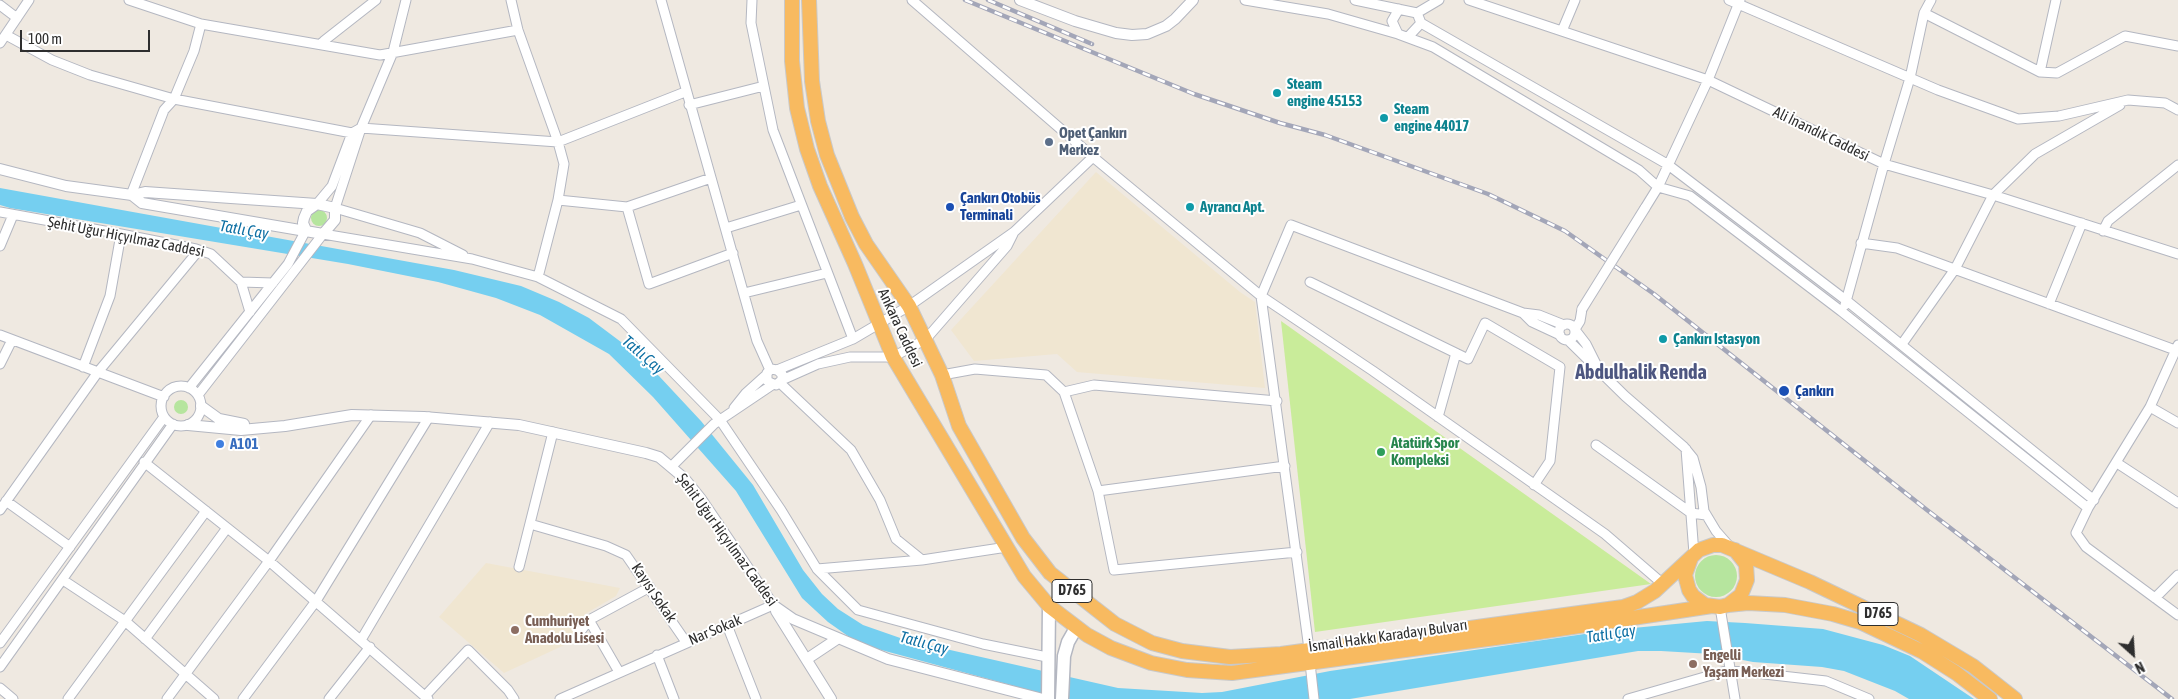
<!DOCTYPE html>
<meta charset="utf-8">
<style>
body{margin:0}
#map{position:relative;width:2178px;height:699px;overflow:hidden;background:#efe9e1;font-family:"Asap Condensed",sans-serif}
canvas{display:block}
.north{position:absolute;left:2108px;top:629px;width:50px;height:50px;-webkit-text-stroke:4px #fff;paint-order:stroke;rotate:154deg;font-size:14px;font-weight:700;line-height:20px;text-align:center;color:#2e2e2e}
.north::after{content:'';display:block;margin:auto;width:18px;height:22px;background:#2e2e2e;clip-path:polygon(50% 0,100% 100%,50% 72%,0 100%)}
.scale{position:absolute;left:20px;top:30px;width:130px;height:22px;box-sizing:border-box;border:2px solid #2e2e2e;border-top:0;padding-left:6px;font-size:15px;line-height:18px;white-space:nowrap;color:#2e2e2e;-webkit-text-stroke:4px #fff;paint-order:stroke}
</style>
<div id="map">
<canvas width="2178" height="699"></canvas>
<div class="north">N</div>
<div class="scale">100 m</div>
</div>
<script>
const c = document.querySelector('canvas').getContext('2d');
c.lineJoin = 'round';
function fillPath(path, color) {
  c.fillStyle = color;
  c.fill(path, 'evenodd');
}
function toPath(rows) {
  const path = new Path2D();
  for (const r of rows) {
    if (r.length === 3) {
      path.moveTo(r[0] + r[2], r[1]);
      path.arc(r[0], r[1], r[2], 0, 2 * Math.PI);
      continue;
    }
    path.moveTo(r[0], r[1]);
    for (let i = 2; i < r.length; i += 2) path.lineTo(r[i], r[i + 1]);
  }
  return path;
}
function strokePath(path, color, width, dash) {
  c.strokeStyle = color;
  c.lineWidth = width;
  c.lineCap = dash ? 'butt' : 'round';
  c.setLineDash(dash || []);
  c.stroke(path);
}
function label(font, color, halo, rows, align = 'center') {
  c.font = font + ' "Asap Condensed",sans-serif';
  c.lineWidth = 4;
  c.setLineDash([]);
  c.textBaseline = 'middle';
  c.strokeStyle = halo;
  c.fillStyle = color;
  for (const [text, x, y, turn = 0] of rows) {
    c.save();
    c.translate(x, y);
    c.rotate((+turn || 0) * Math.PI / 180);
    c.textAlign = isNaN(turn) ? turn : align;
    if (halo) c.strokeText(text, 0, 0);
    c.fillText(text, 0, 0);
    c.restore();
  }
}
const education = toPath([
 [1096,172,1240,292,1255,302,1265,388,1077,372,1057,354,974,361,951,330],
 [486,563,620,588,616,596,585,614,571,642,504,673,439,617]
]);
const green = toPath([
 [319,218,8],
 [181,407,7],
 [1716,576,21]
]);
const pitch = toPath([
 [1281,321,1651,584,1315,632]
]);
const water = toPath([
 [0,188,454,270,521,286,559,302,589,318,621,342,659,376,701,421,753,485,803,570,822,594,838,609,863,625,906,640,1118,688,1202,693,1222,692,1330,671,1612,630,1707,621,1745,623,1823,629,1883,645,1910,656,1974,699,1909,699,1895,691,1844,671,1822,667,1753,662,1712,654,1661,651,1638,651,1350,699,1067,699,1040,693,874,648,855,641,828,622,802,598,736,491,653,397,609,354,540,315,496,298,438,282,348,264,10,208,0,205]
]);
const minor = toPath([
 [129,0,201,24,194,51,174,99,164,110,131,195],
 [406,0,393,52,361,128,335,208,420,233,463,255],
 [511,0,518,30,558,142,564,164,558,200,538,277],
 [661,0,757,341,770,370],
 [752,0,751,23,773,130,853,339],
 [912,0,1093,157,1261,296,1373,371,1605,534,1663,584],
 [1245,0,1328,14,1398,34,1433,47,1639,170,1658,187,1690,196,1841,311,2088,508],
 [1355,0,1417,13,1439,0],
 [1469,0,1708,80,1884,164,1993,195,2178,254],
 [1729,0,1938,90,2018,119,2059,116,2128,100,2165,103,2178,110],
 [0,5,17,18],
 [1417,13,1421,23,1667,164,1847,301,2094,500],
 [1924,13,2040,72,2057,73,2125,36,2178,46],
 [201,24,380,55,518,30],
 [1562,31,1575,0],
 [1398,34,1392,21,1399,9],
 [6,35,52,60,90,75,174,99,352,133,361,128,558,142,685,92],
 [1408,37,1421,23],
 [0,43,29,0],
 [321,44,325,40,376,0],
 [2040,72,2056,0],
 [689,105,764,86],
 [711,178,627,207,649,284,733,253],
 [558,200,627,207],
 [317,204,332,186,352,133],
 [1645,208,1658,187,1708,80,1740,0],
 [0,212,121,234,196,249,211,254,241,282,250,312],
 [726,228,801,205],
 [2103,231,2108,221,2178,165],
 [1861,243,1897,248,2178,351],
 [0,246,13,215],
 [241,282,273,283],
 [1310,282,1468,359,1485,323,1560,367,1550,461,1534,485],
 [744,293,827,273],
 [2049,304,2082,223],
 [1845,305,1884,164,1910,78,1924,13,1931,0],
 [1523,313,1532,322,1560,335],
 [1567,332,8],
 [1575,329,1580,321,1582,309],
 [1576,331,1586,344,1597,366],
 [0,335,164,397],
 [1568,340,1625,396,1684,447,1693,458,1701,487,1704,511,1716,531,1730,547],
 [1902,344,1955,269,1993,195,2035,154,2120,105],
 [2178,345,2150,407,2088,508,2076,533,2086,547,2178,615],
 [0,364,12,340],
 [83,367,110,296,121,234],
 [777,370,853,339,909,306,1014,232,1093,157],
 [942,375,975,369,1046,375,1064,392,1098,491,1114,570,1297,552],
 [782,380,782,374,777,370,771,369,767,373,767,381,776,385,782,380,818,364,850,357,893,357,926,339,1007,246,1013,234],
 [780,383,851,450,880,500,896,539,922,560],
 [181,406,20],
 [189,388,288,264,306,230],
 [1064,392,1094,385,1277,401],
 [198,395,323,234,472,259,538,277,621,319,720,420,781,510,817,569,858,610,983,644,1047,657],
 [2150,407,2178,423],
 [734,408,746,393,766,375],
 [1438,417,1456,353],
 [1596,445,1691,513,1706,515],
 [1686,449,1694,554],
 [144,462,269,561,428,699],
 [2117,463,2178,503],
 [672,466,714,424,772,385],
 [1098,491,1285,466],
 [6,501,70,547],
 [0,510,98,372,199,250],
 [530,524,606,546,626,555,686,642],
 [519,567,553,432],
 [817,569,922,560,1007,547],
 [63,580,125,621,214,699],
 [2155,598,2178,575],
 [1720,607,1735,699],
 [589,620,619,672],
 [727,625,756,699],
 [580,632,589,620,650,587],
 [145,639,227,528],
 [361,640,490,422],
 [0,643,164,417],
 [1309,649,1261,296,1291,225,1523,313,1539,315,1564,325],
 [657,655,674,699],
 [1310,663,1314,699],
 [0,667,173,424],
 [0,688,13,699],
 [425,696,468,650,508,690,514,699],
 [68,699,206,511],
 [167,699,269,561,371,415],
 [243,699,316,601,429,417],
 [329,699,370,647],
 [560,699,773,605],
 [1628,699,1729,670,1826,681,1869,699]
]);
const tertiary = toPath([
 [1020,0,1075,21,1116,33,1132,35,1147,34,1166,26,1175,19,1193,0],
 [0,169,66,186,132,195,145,192,317,204,335,208,335,220,323,234,142,203,132,195],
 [306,230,303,223,304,218,307,211,317,204],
 [201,406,219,419,244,424],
 [188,425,241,430,285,426,352,415,424,417,519,425,646,453,659,457,684,478,701,499,773,605,793,619,888,659,1043,699],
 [776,611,831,699],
 [807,659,837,639]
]);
const secondary = toPath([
 [1048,699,1049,606],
 [1062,699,1064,656,1068,642,1076,628]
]);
const trunk = toPath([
 [792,0,792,61,797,108,807,149,820,186,855,264,893,357,1024,576,1049,606,1087,635,1111,648,1151,663,1187,670,1232,673,1533,633,1712,606],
 [809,0,812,81,818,121,827,155,852,217,866,244,909,306,942,375,959,426,1023,538,1050,573,1115,624,1152,643,1182,651,1230,657,1281,654,1623,607,1637,602,1655,591,1699,550,1713,545,1722,545,1810,582,1921,635,1973,666,2015,699],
 [1691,558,1685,575,1689,590,1693,596,1705,605,1720,607,1728,605,1741,595,1747,580,1746,564,1735,550],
 [1728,605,1748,603,1785,605,1833,614,1860,622,1923,652,1956,673,1990,699]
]);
const rail = toPath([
 [965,0,1194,94,1280,123,1325,135,1488,194,1565,231,1654,294,1927,510,2172,699],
 [988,0,1092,44]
]);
const minorBridge = toPath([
 [1582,309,1645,208]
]);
const markers = [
 [1277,93,5,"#0f9aa8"],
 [1384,118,5,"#0f9aa8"],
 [1049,142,5,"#5c6f8a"],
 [950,207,5,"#1a4fb4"],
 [1190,207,5,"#0f9aa8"],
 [1663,339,5,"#0f9aa8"],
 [1784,391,6,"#1a4fb4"],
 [220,444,5,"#3f7fe0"],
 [1381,452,5,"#2e9e5b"],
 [515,630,5,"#8d6e63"],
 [1693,664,5,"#8d6e63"]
];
const shields = [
 [1072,591,40],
 [1878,614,40]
];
const shieldNames = [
 ["D765",1072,591],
 ["D765",1878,614]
];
const cultureNames = [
 ["Steam",1287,84],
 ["engine 45153",1287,101],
 ["Steam",1394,109],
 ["engine 44017",1394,126],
 ["Ayrancı Apt.",1200,207],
 ["Çankırı Istasyon",1673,339]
];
const serviceNames = [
 ["Opet Çankırı",1059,133],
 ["Merkez",1059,150]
];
const streetNames = [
 ["Ali İnandık Caddesi",1821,134,26],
 ["Şehit Uğur Hiçyılmaz Caddesi",126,237,11],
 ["Ankara Caddesi",900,328,65],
 ["Şehit Uğur Hiçyılmaz Caddesi",727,540,54],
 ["Kayısı Sokak",654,593,56],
 ["Nar Sokak",715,630,-23],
 ["İsmail Hakkı Karadayı Bulvarı",1388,636,-8]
];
const transitNames = [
 ["Çankırı Otobüs",960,198],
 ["Terminali",960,215],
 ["Çankırı",1795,391]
];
const leisureNames = [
 ["Atatürk Spor",1391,443],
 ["Kompleksi",1391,460]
];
const shopNames = [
 ["A101",230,444]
];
const educationNames = [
 ["Cumhuriyet",525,621],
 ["Anadolu Lisesi",525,638],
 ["Engelli",1703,655],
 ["Yaşam Merkezi",1703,672]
];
const waterNames = [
 ["Tatlı Çay",244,230,10],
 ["Tatlı Çay",643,355,41],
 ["Tatlı Çay",1611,634,-9],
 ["Tatlı Çay",924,643,15]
];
const districtNames = [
 ["Abdulhalik Renda",1641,373]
];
fillPath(education, '#f0e6d1');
fillPath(green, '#b6e59e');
fillPath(pitch, '#c9ec9a');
fillPath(water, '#75cff0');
strokePath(minor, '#b4b7c1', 11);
strokePath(tertiary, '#b4b7c1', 12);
strokePath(secondary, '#b4b7c1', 15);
strokePath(trunk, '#c9c9c9', 16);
strokePath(minor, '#fff', 9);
strokePath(tertiary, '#fff', 10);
strokePath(secondary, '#fff', 12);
strokePath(trunk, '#f8ba60', 14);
strokePath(rail, '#a3a6b8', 4.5);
strokePath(rail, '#fff', 2.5, [8]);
strokePath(minorBridge, '#b4b7c1', 11, []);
strokePath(minorBridge, '#fff', 9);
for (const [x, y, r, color] of markers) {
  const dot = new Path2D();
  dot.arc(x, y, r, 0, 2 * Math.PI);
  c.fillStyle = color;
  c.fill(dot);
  strokePath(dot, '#fff', 2);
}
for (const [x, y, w] of shields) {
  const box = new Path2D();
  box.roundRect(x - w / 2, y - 11.5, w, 23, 4);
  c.fillStyle = '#fff';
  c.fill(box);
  strokePath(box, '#2e2e2e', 1);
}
label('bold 14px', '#2e2e2e', null, shieldNames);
label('bold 15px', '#0d838f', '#fff', cultureNames, 'left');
label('bold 15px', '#4e5e75', '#fff', serviceNames, 'left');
label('15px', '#2e2e2e', '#fff', streetNames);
label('bold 15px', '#164399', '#fff', transitNames, 'left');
label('bold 15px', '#27864d', '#fff', leisureNames, 'left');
label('bold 15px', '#366cbe', '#fff', shopNames, 'left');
label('bold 15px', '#785e54', '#fff', educationNames, 'left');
label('italic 16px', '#0d6fa3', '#fff', waterNames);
label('bold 20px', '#4d5680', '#fff', districtNames);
</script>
